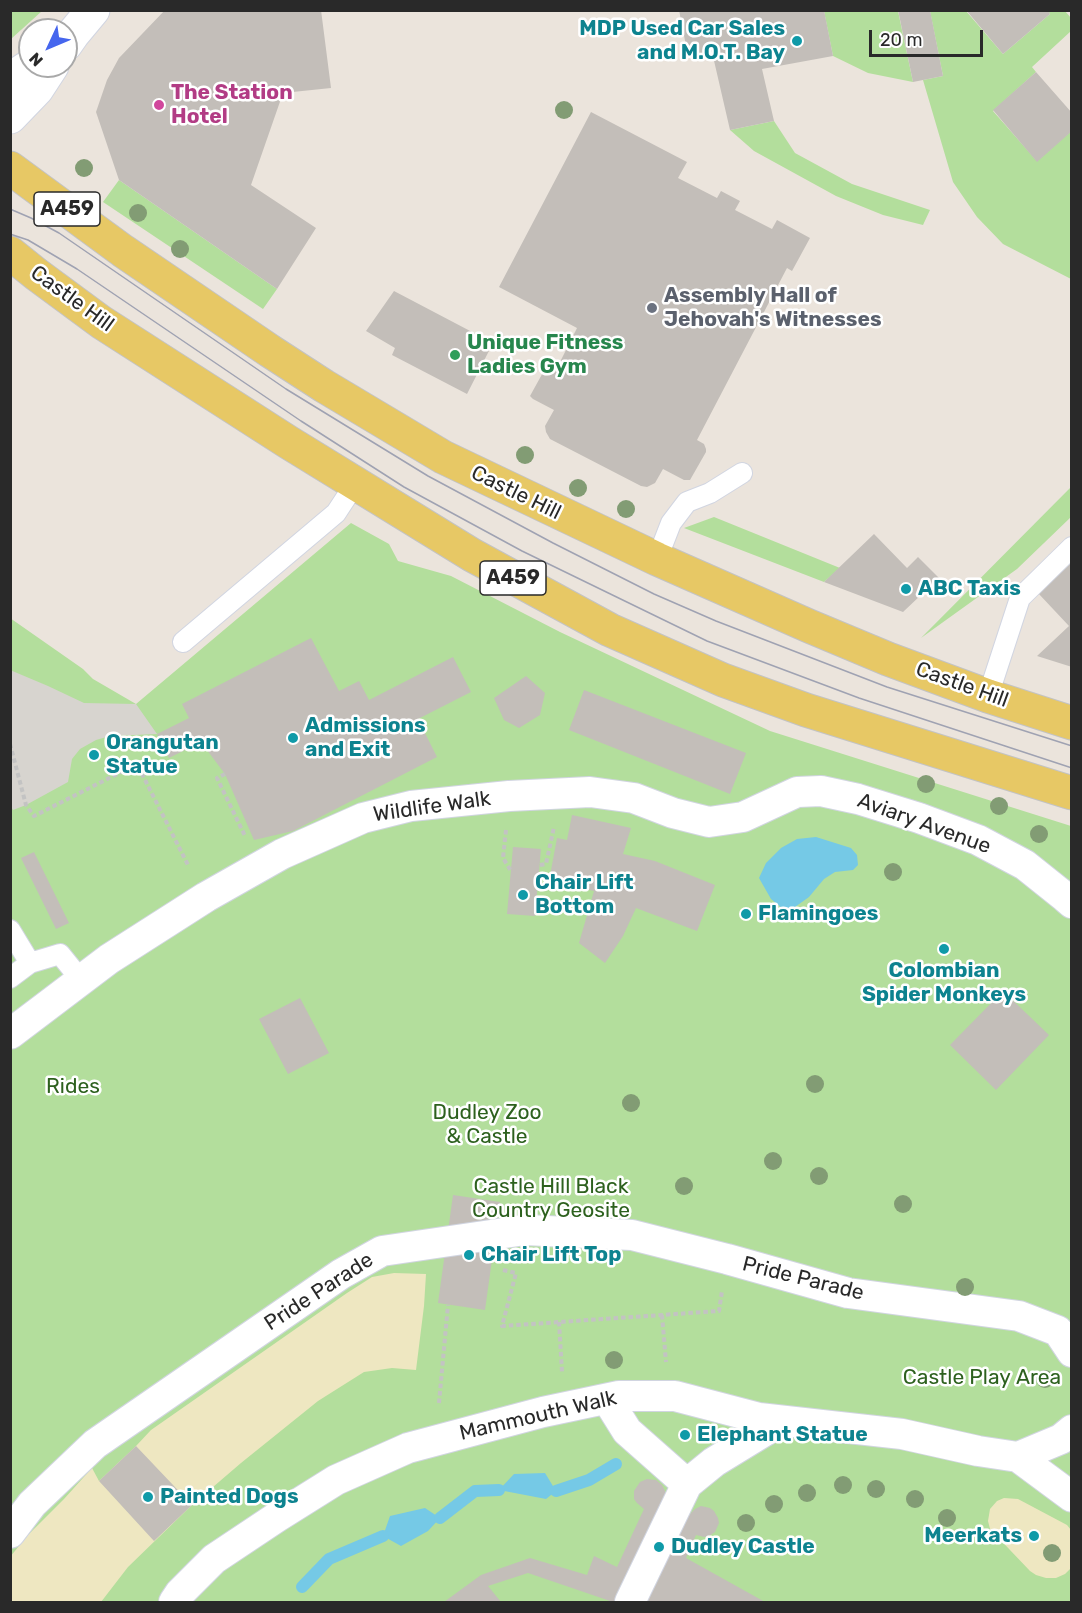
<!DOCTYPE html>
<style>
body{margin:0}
#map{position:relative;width:1082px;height:1613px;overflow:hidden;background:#ebe4dc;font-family:Rubik,sans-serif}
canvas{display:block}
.frame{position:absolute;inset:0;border:12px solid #292929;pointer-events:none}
.north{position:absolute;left:18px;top:18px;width:60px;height:60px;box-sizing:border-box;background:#fff;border:2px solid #a9a9a9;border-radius:50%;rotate:226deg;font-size:16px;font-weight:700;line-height:24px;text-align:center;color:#292929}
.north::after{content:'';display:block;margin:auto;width:21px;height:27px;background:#4666ee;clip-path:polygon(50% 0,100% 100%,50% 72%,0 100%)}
.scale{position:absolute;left:869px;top:30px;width:114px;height:27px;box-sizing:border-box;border:3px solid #292929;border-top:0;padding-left:8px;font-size:18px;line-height:21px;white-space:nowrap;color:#292929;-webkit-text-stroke:4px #fff;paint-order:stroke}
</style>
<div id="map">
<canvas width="1082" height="1613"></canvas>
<div class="frame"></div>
<div class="north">N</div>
<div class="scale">20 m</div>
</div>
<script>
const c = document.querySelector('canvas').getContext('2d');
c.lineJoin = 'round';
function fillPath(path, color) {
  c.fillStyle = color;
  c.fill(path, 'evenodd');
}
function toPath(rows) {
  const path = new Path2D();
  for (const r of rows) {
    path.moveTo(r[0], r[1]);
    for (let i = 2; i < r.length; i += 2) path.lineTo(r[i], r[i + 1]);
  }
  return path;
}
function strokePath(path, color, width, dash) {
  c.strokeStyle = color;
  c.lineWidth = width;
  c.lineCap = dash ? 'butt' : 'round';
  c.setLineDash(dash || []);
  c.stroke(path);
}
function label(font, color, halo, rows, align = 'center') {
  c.font = font + ' Rubik,sans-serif';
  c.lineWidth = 5;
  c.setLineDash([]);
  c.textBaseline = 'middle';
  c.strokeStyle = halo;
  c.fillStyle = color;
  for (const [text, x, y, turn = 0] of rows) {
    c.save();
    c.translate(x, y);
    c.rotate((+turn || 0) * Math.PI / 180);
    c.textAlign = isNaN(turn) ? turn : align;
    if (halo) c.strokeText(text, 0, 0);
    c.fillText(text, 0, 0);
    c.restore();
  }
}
const green = toPath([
 [11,10,42,10,42,11,11,39],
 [824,11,898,11,913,82,868,73,833,56],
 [930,11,966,11,1003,54,1050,14,1048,11,1065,11,1071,18,1071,31,1032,67,1036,72,993,111,1037,161,1071,131,1071,279,1003,244,977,217,953,182,923,80,943,76],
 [774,121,795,153,852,184,930,210,923,225,883,215,836,196,754,151,730,130],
 [119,180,277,289,263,309,103,202],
 [1071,487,1071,517,1017,569,921,638],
 [714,517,840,568,824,582,684,528],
 [351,523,389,544,398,561,451,576,560,632,770,731,1071,826,1071,1602,11,1602,10,618,83,669,93,679,136,704]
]);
const sand = toPath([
 [394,1273,426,1274,424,1306,416,1370,392,1368,364,1372,318,1401,241,1463,192,1505,128,1567,101,1602,11,1602,10,1557,28,1535,64,1499,92,1468,99,1481,136,1446,151,1430,347,1293,372,1277],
 [1004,1498,1018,1499,1067,1525,1071,1530,1071,1568,1065,1574,1056,1578,1046,1578,1036,1575,1030,1571,990,1529,988,1521,990,1509,997,1501]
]);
const plaza = toPath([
 [10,670,48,686,84,703,136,704,157,734,110,736,96,740,80,749,72,759,68,782,26,805,13,810,10,805]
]);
const water = toPath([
 [816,837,851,848,857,855,858,865,853,870,835,872,824,879,809,897,795,907,783,909,771,899,759,878,766,863,781,848,797,839],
 [545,1473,556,1491,546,1499,499,1490,514,1474],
 [425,1508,440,1518,428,1531,401,1546,383,1536,390,1516]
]);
const stream = toPath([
 [556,1491,589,1480,616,1464],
 [440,1518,475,1491,499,1490],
 [302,1587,329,1559,383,1536]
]);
const building = toPath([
 [165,10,321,10,331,88,283,93,251,185,316,228,277,289,119,180,96,112,107,80,119,58],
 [679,10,824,10,833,56,762,69,774,121,730,130,712,52,688,56],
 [898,10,930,10,943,76,913,82],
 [966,10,1048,10,1050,14,1003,54],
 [1036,72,1072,113,1072,131,1037,162,993,110],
 [591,112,687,162,678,178,717,198,721,191,740,201,735,210,772,229,777,220,810,238,792,271,787,268,697,440,704,444,706,449,706,452,690,480,684,480,663,469,655,483,647,487,641,486,550,439,546,432,545,426,554,410,533,399,530,396,546,367,549,365,553,365,557,368,577,328,499,287],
 [394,291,493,343,467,394,392,355,395,348,366,331],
 [874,534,907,568,918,557,939,578,903,612,824,582],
 [1072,562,1072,667,1037,656,1069,626,1038,593],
 [311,638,339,691,359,681,369,700,453,657,471,692,418,719,437,757,293,831,254,840,225,774,201,742,169,758,157,734,189,718,182,704],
 [526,676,545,693,540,715,519,728,504,720,494,698],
 [584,690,746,753,730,794,569,730],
 [572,815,631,828,623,854,655,861,715,885,697,931,636,908,623,936,605,963,579,943,594,891,549,881,557,838,567,840],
 [513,847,541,849,535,916,507,914],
 [34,852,69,923,56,929,21,858],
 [1003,991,1049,1035,996,1090,950,1045],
 [300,998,329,1053,288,1074,259,1019],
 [453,1195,500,1202,485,1310,438,1303],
 [136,1446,192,1505,154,1541,99,1481],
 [647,1479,656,1480,662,1485,665,1491,665,1500,690,1514,695,1509,701,1506,710,1508,714,1511,718,1518,719,1523,715,1532,709,1536,704,1537,696,1535,686,1558,765,1602,613,1602,528,1573,488,1586,501,1602,444,1602,481,1575,530,1558,587,1575,594,1556,617,1567,644,1509,637,1503,634,1499,634,1491,640,1482]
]);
const path = toPath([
 [10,744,26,805,34,816,137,764,188,865,190,864],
 [225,774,217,778,245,836],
 [506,830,503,858,511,871],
 [540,865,546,864,554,827],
 [503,1270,516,1273,502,1326,719,1311,722,1291],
 [662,1315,666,1362],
 [559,1322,562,1372],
 [439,1403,448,1305]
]);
const service = toPath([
 [657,559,671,523,687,502,710,493,742,473],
 [183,642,336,513,355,484],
 [988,696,1020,598,1072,547],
 [10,930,30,963,10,978],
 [30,963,60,954,81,980]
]);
const pedestrian = toPath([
 [10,1034,109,959,206,897,282,854,363,818,411,806,509,796,590,792,634,798,673,813,709,822,743,817,797,792,821,791,858,799,919,818,978,840,1025,865,1065,897,1072,903],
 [607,1399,627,1431,687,1484,714,1462,781,1421],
 [1018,1457,1061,1439,1072,1430],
 [10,1533,32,1504,95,1444,341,1274,382,1251,525,1230,632,1235,727,1259,848,1293,1019,1316,1058,1331,1072,1352],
 [174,1602,180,1593,214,1559,277,1517,336,1480,408,1448,543,1412,619,1396,675,1396,759,1418,902,1434,978,1451,1018,1457,1072,1497],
 [630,1602,687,1484]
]);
const secondary = toPath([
 [66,44,73,34,93,10],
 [10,79,30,66],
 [10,117,37,89,52,66]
]);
const primary = toPath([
 [10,168,123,251,270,351,324,386,443,457,657,559,809,626,888,659,988,696,1072,723],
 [10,253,36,274,101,322,288,442,472,555,610,630,723,680,806,710,1072,793]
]);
const tram = toPath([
 [10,209,31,218,59,233,286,389,428,476,553,543,654,594,716,621,887,687,1072,746],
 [10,234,28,240,77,269,301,421,404,487,522,551,707,641,859,698,1072,768]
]);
const trees = [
 [564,110],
 [84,168],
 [138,213],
 [180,249],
 [525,455],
 [578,488],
 [626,509],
 [926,784],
 [999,806],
 [1039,834],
 [893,872],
 [815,1084],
 [631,1103],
 [773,1161],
 [819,1176],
 [684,1186],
 [903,1204],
 [965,1287],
 [614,1360],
 [1045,1379],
 [843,1485],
 [876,1489],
 [807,1493],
 [915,1499],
 [774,1504],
 [947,1518],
 [746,1523],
 [1052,1553]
];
const markers = [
 [797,41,6,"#0f9aa8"],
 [159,105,6,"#d1479c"],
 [652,308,6,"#6b7280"],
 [455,355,6,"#2e9e5b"],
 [906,589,6,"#0f9aa8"],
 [293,738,6,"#0f9aa8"],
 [94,755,6,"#0f9aa8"],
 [523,895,6,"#0f9aa8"],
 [746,914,6,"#0f9aa8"],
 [944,949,6,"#0f9aa8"],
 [469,1255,6,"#0f9aa8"],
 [685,1435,6,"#0f9aa8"],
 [148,1497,6,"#0f9aa8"],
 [1034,1536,6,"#0f9aa8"],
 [659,1547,6,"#0f9aa8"]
];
const shields = [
 [67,209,66],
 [513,578,66]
];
const shieldNames = [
 ["A459",67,209],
 ["A459",513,578]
];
const cultureNames = [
 ["MDP Used Car Sales",785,29,"right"],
 ["and M.O.T. Bay",785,53,"right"],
 ["ABC Taxis",918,589],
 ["Admissions",305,726],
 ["and Exit",305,750],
 ["Orangutan",106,743],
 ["Statue",106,767],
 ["Chair Lift",535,883],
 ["Bottom",535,907],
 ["Flamingoes",758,914],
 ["Colombian",944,971,"center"],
 ["Spider Monkeys",944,995,"center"],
 ["Chair Lift Top",481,1255],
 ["Elephant Statue",697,1435],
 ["Painted Dogs",160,1497],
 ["Meerkats",1022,1536,"right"],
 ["Dudley Castle",671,1547]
];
const hotelNames = [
 ["The Station",171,93],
 ["Hotel",171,117]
];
const worshipNames = [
 ["Assembly Hall of",664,296],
 ["Jehovah's Witnesses",664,320]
];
const streetNames = [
 ["Castle Hill",72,299,36],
 ["Castle Hill",516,493,26],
 ["Castle Hill",962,685,20],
 ["Wildlife Walk",432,807,-8],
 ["Aviary Avenue",924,824,20],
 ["Pride Parade",803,1279,14],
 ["Pride Parade",319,1292,-33],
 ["Mammouth Walk",538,1416,-13]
];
const leisureNames = [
 ["Unique Fitness",467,343],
 ["Ladies Gym",467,367]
];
const parkNames = [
 ["Rides",73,1087],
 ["Dudley Zoo",487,1113],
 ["& Castle",487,1137],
 ["Castle Hill Black",551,1187],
 ["Country Geosite",551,1211],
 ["Castle Play Area",982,1378]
];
fillPath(green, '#b3de9c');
fillPath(sand, '#eee7c1');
fillPath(plaza, '#d7d4cf');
fillPath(water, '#75c9e6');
strokePath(stream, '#75c9e6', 12);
fillPath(building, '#c3beb9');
strokePath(service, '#d1d5e1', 22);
strokePath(pedestrian, '#d1d5e1', 32);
strokePath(secondary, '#d1d5e1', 35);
strokePath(primary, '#c3c3c3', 35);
strokePath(path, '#c3c3c3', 4, [4.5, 3]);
strokePath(service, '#fff', 20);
strokePath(pedestrian, '#fff', 30);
strokePath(secondary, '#fff', 33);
strokePath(primary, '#e7c865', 33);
strokePath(tram, '#9fa2b2', 1.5);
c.fillStyle = '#829c74';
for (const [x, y] of trees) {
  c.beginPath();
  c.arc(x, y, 9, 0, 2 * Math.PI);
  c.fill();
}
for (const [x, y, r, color] of markers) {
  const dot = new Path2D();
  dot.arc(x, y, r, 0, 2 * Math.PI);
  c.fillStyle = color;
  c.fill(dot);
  strokePath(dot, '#fff', 2);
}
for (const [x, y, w] of shields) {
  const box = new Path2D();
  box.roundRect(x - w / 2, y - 17, w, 34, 4.5);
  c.fillStyle = '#fff';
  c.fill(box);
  strokePath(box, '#292929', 1.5);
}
label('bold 20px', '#292929', null, shieldNames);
label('bold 21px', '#0d838f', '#fff', cultureNames, 'left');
label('bold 21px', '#b23c85', '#fff', hotelNames, 'left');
label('bold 21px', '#5b616d', '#fff', worshipNames, 'left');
label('21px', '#292929', '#fff', streetNames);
label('bold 21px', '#27864d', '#fff', leisureNames, 'left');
label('21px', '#2d611e', '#fff', parkNames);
</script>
